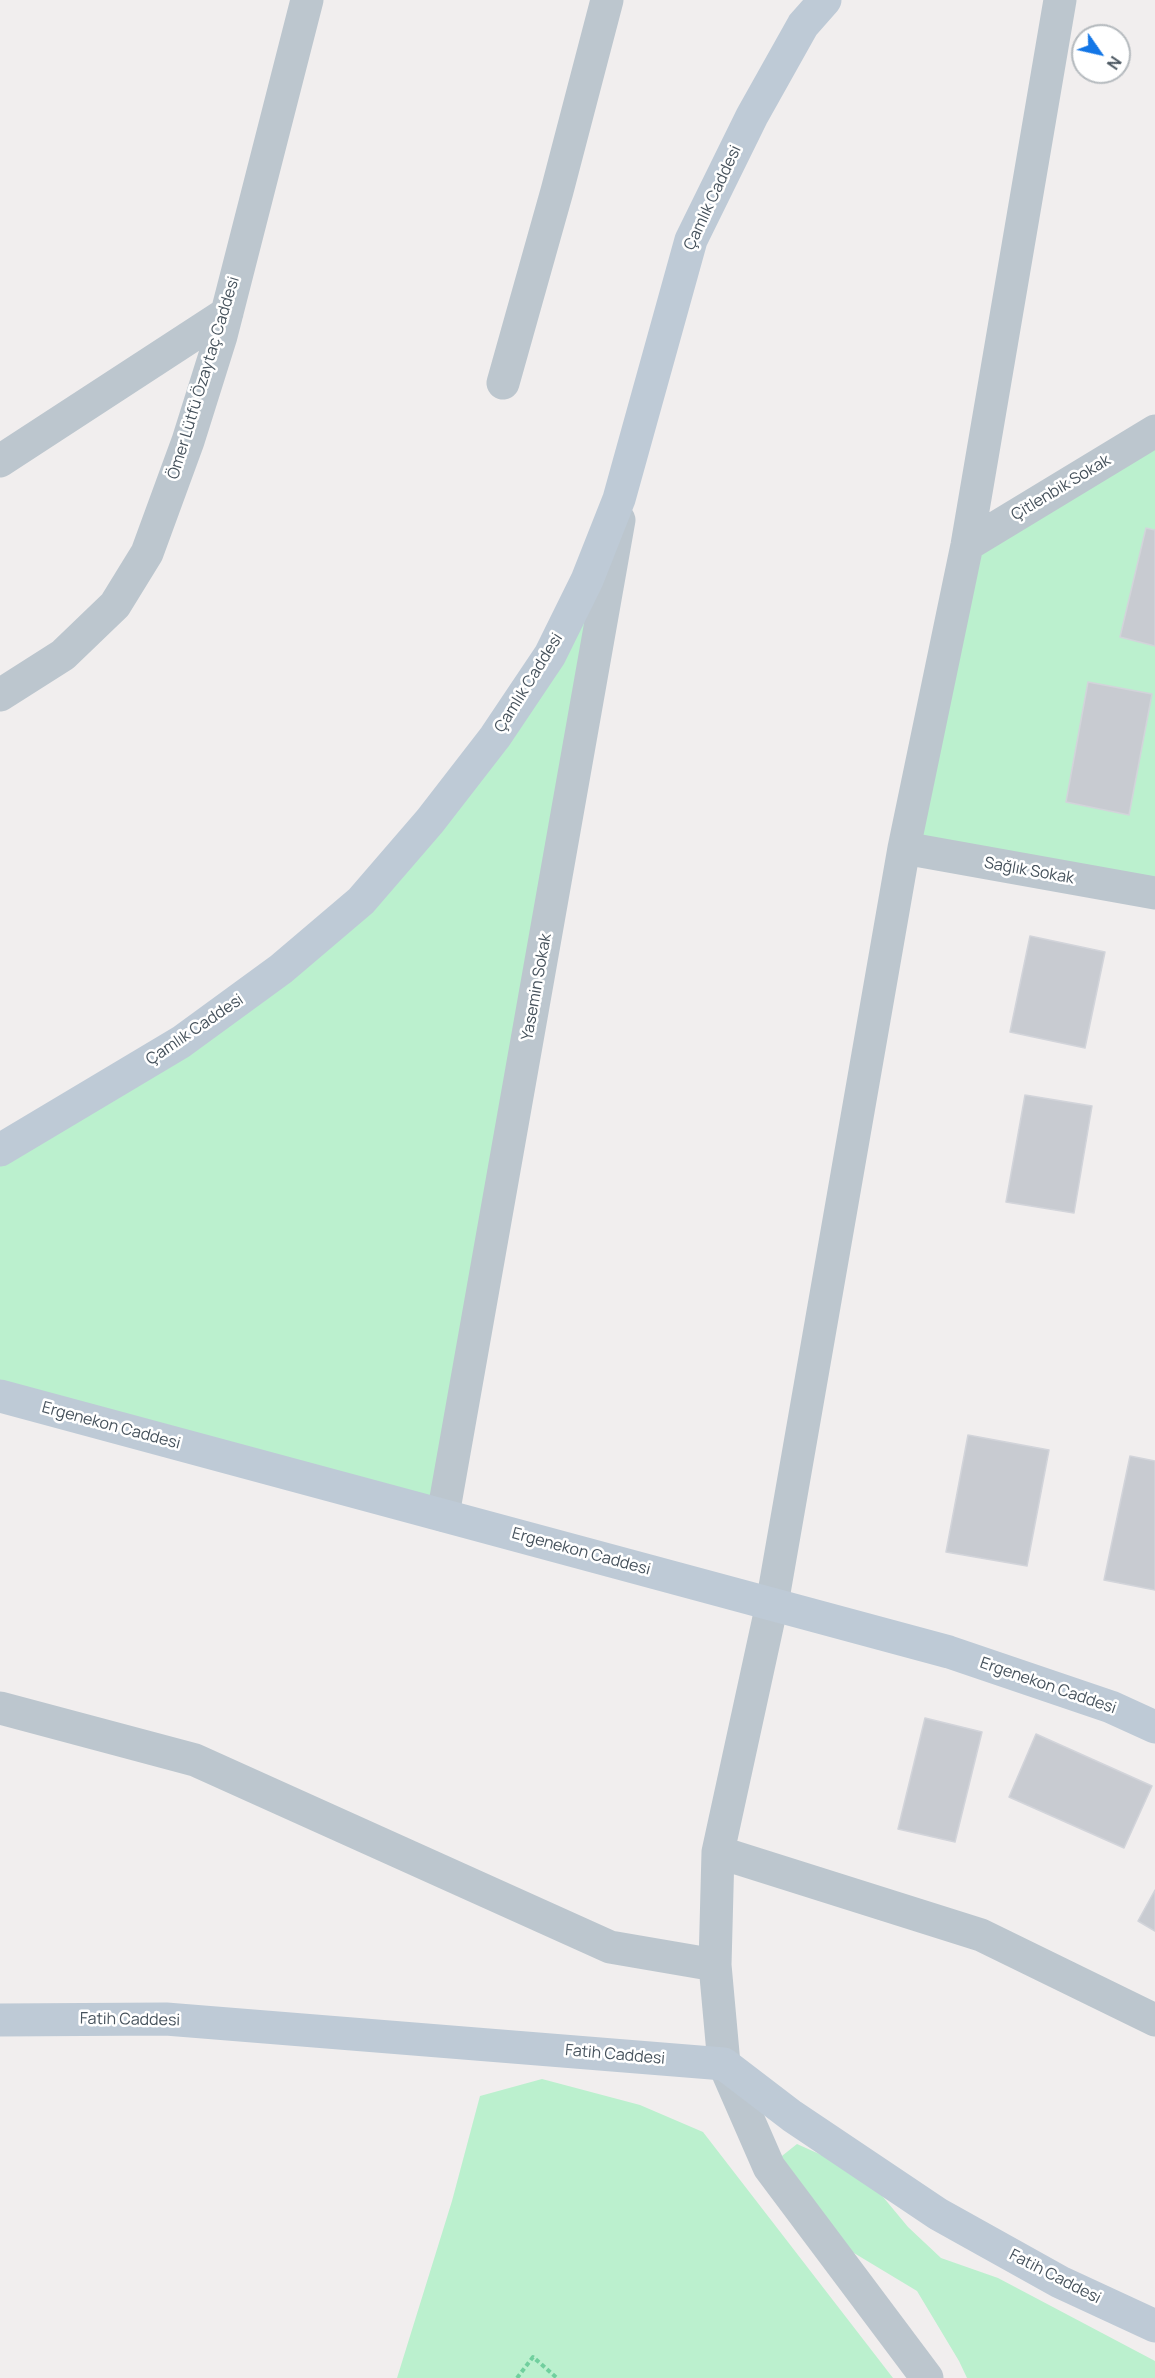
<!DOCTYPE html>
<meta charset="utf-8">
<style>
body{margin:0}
#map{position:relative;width:1155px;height:2378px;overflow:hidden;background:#f1eeee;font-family:Manrope,sans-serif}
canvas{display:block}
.north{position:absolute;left:1071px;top:24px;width:60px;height:60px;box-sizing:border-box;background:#fff;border:2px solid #b5babe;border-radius:50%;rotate:124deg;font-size:16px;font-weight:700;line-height:24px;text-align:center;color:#46525c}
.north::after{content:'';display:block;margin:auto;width:21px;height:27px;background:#1376e6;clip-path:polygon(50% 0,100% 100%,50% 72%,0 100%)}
</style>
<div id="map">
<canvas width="1155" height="2378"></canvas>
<div class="north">N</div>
</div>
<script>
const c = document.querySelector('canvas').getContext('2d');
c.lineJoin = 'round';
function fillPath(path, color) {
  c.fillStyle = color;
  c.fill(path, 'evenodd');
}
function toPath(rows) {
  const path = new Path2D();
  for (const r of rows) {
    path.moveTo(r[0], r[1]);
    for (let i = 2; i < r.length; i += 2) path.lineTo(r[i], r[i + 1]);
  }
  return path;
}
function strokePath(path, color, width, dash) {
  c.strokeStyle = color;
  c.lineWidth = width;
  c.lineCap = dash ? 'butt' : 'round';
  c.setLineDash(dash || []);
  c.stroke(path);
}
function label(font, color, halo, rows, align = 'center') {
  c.font = font + ' Manrope,sans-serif';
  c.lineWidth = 5;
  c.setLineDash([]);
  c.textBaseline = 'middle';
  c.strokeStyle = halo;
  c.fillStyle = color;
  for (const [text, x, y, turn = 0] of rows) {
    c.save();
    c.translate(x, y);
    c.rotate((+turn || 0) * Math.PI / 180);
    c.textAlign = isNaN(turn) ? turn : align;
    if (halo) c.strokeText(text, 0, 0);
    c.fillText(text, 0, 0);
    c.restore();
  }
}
const green = toPath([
 [1155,431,1155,893,904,848,967,545],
 [619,499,443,1515,0,1389,0,1150,281,969,495,737],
 [542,2079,640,2105,703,2132,893,2378,397,2378,452,2201,480,2096],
 [797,2144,864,2174,908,2227,941,2258,998,2278,1155,2361,1155,2378,967,2378,959,2361,917,2291,839,2244,763,2171]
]);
const building = toPath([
 [1146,528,1155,530,1155,646,1120,637,1146,528],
 [1088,682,1152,694,1129,815,1066,802,1088,682],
 [1030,936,1105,952,1085,1048,1010,1032,1030,936],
 [1025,1095,1092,1106,1074,1213,1006,1202,1025,1095],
 [968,1435,1049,1450,1027,1566,946,1552,968,1435],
 [1130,1456,1155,1461,1155,1590,1104,1580,1130,1456],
 [925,1718,982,1732,955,1842,898,1829,925,1718],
 [1036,1734,1152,1786,1124,1848,1009,1797,1036,1734],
 [1155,1890,1155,1931,1138,1921,1155,1890]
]);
const path = toPath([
 [517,2378,533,2357,557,2378]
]);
const street = toPath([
 [503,383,557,191,607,0],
 [0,461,227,313],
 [967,545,1155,431],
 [0,695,63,655,115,605,147,553,188,441,221,336,307,0],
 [904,848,1155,893],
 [443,1515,619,520],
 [0,1708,195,1760,610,1947,715,1965],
 [718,1852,981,1935,1155,2020],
 [927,2378,769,2167,724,2064,715,1965,718,1852,772,1604,904,848,967,545,1060,0]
]);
const secondary = toPath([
 [0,1150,181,1042,281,969,361,901,430,821,495,737,550,655,587,580,619,499,691,240,752,116,803,25,825,0],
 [0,1396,949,1652,1111,1707,1155,1727],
 [0,2020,166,2019,724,2064,792,2116,938,2214,1060,2282,1155,2326]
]);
const streetNames = [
 ["Çamlık Caddesi",713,198,-65],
 ["Ömer Lütfü Özaytaç Caddesi",204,378,-73],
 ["Çitlenbik Sokak",1061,488,-31],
 ["Çamlık Caddesi",529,683,-58],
 ["Sağlık Sokak",1029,871,10],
 ["Yasemin Sokak",537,987,-80],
 ["Çamlık Caddesi",195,1030,-34],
 ["Ergenekon Caddesi",111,1426,15],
 ["Ergenekon Caddesi",581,1552,15],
 ["Ergenekon Caddesi",1048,1686,19],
 ["Fatih Caddesi",130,2020,1],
 ["Fatih Caddesi",615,2055,5],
 ["Fatih Caddesi",1055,2277,27]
];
fillPath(green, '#bbf0ce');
fillPath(building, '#c8cbd1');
strokePath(building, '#d2d4da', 1.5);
strokePath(path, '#71cf9e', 4, [4.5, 3]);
strokePath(street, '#bcc6ce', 33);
strokePath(secondary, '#becad6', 33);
label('16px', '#46525c', '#fff', streetNames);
</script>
